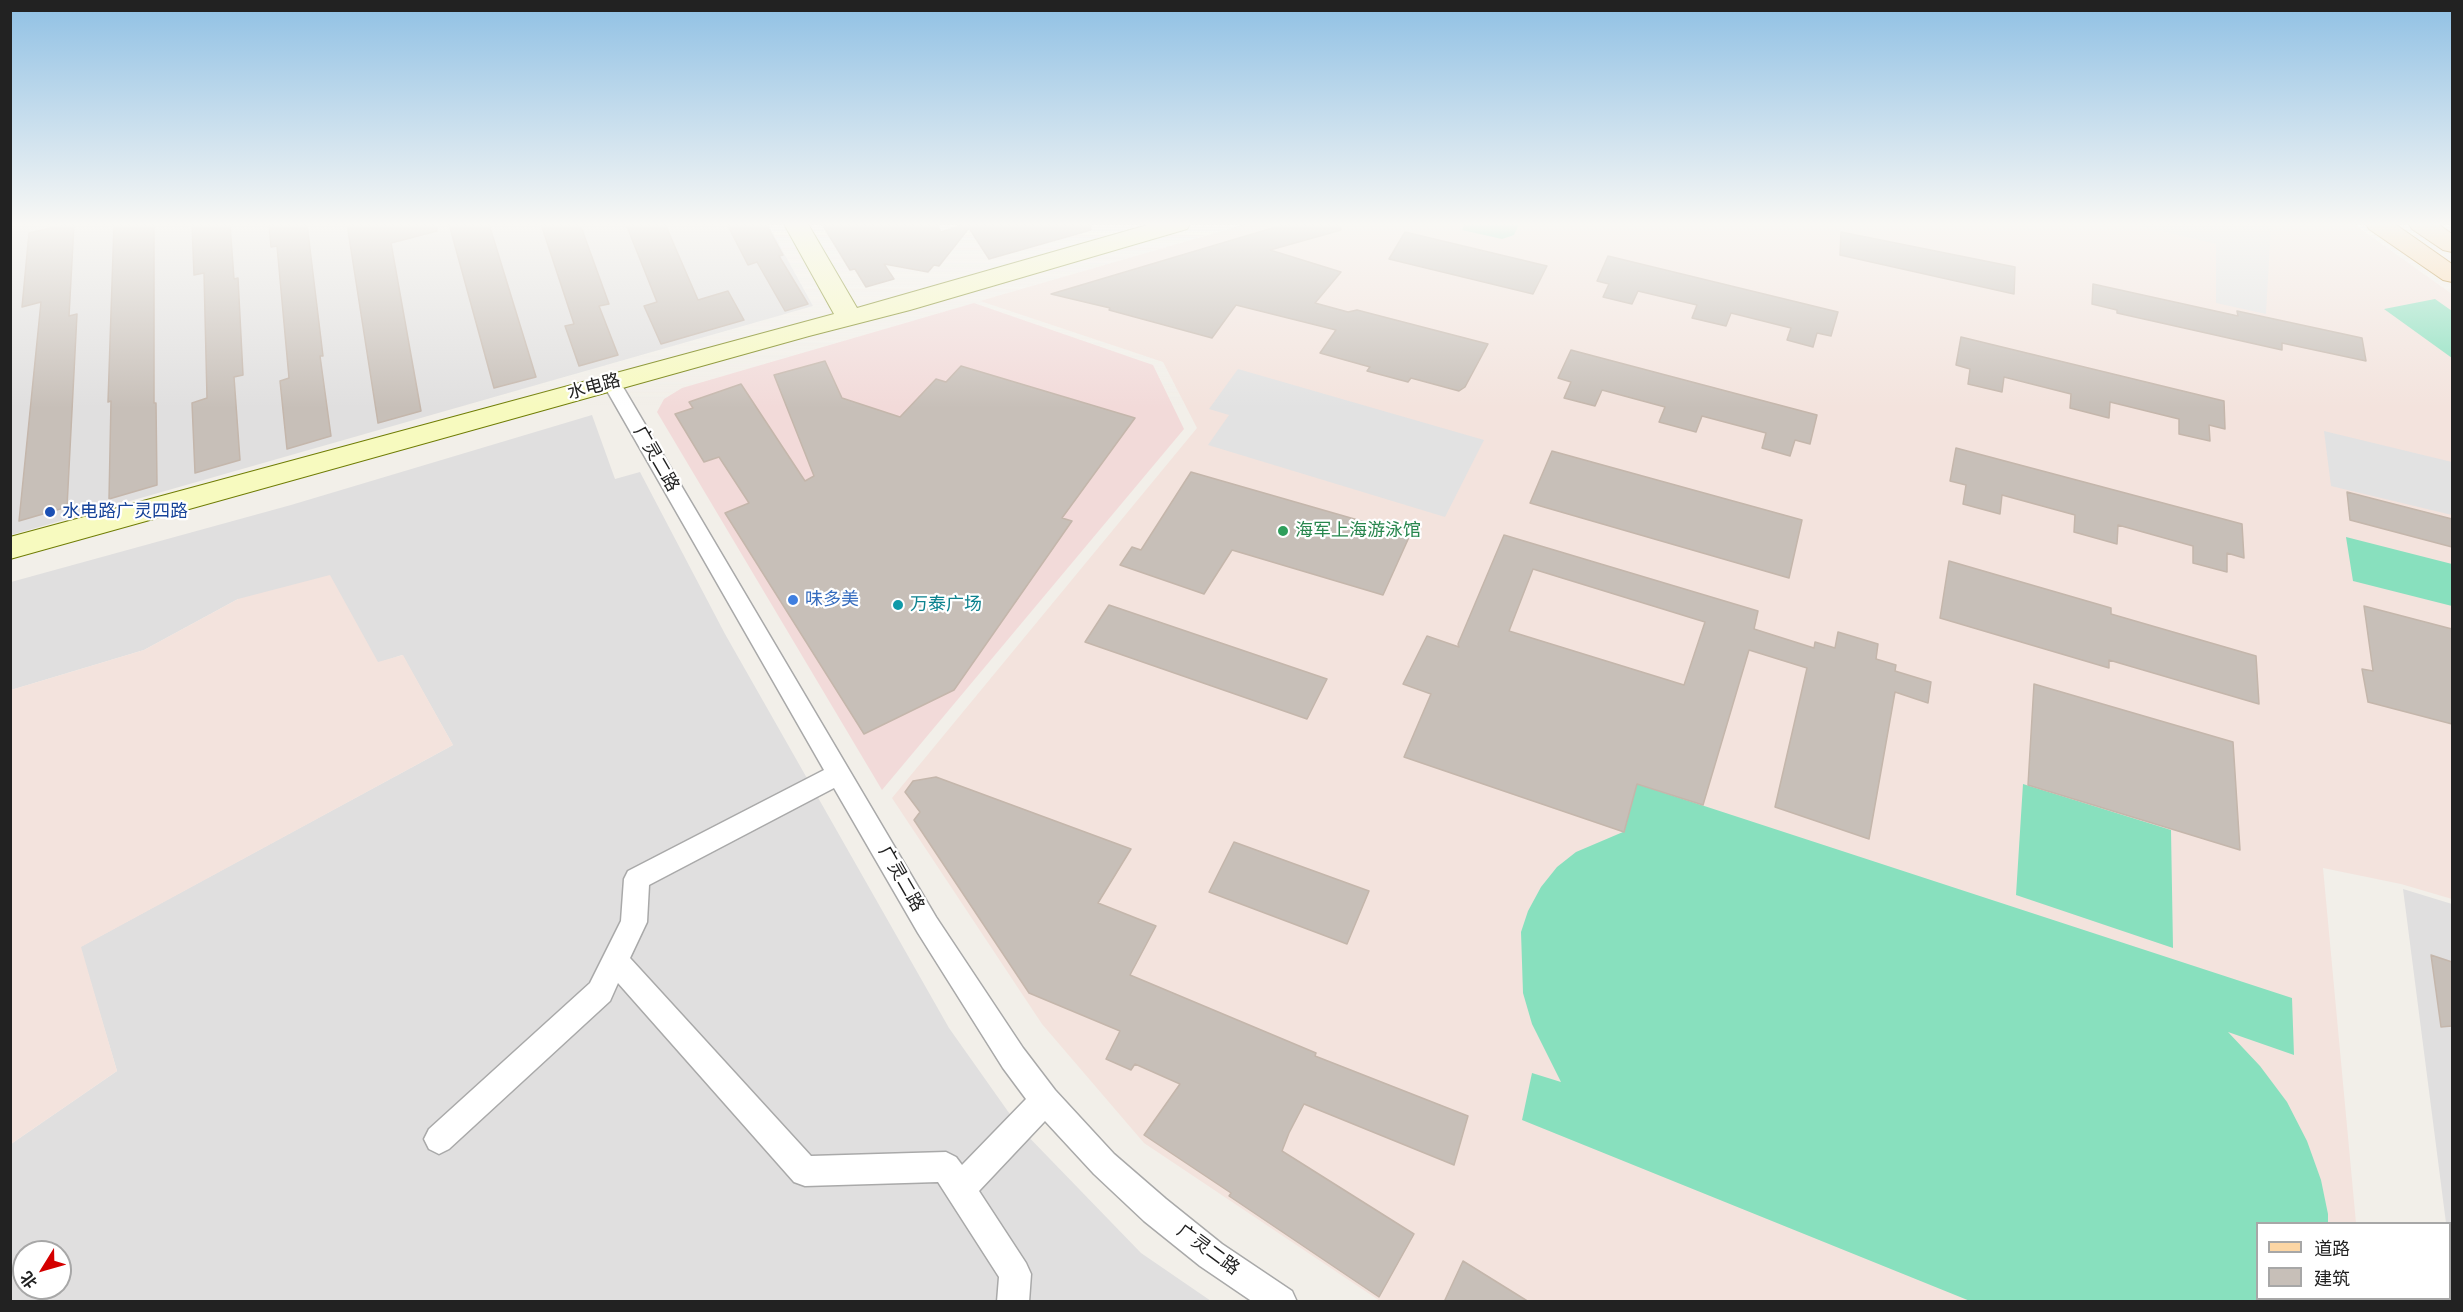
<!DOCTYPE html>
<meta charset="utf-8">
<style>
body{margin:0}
#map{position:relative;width:2463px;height:1312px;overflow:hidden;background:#f2efe9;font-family:"Work Sans","Noto Sans SC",sans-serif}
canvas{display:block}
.frame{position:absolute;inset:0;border:12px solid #222;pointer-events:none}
.legend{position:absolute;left:2256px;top:1222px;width:195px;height:78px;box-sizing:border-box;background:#fff;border:2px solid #a7a7a7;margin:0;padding:8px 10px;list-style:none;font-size:18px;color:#222}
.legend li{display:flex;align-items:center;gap:12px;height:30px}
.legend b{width:30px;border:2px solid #a7a7a7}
.north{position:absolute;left:12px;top:1240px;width:60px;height:60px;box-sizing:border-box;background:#fff;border:2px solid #a7a7a7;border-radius:50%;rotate:233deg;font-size:16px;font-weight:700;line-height:24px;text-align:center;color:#222}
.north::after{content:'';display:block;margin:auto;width:21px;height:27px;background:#d40000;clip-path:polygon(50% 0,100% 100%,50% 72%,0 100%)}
</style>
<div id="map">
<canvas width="2463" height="1312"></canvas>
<div class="frame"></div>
<ul class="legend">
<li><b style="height:8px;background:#fcd6a4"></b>道路</li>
<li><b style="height:16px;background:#c7bfb8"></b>建筑</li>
</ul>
<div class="north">北</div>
</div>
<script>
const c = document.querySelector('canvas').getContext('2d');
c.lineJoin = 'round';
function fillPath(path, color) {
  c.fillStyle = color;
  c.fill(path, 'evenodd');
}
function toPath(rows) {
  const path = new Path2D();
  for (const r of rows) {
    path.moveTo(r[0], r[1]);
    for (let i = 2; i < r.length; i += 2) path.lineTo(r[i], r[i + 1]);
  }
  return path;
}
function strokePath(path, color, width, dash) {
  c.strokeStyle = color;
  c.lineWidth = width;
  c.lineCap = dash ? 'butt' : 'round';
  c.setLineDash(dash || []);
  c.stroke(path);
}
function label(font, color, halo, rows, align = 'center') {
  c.font = font + ' "Work Sans","Noto Sans SC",sans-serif';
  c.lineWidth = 4.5;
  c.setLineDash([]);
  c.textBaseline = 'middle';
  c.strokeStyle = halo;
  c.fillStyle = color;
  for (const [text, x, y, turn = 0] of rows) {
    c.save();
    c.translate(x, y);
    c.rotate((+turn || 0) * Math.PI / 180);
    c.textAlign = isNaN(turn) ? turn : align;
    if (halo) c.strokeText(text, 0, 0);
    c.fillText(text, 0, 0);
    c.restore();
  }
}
const residential = toPath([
 [10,224,768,224,813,306,11,535],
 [592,415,615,479,640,472,725,634,949,1028,1019,1127,1141,1253,1211,1301,11,1301,11,1144,117,1071,80,947,453,745,402,655,378,663,238,599,144,650,11,690,11,582,291,505],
 [24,1252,60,1252,60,1288,24,1288],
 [2403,889,2452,904,2452,1273,2450,1224,2446,1223]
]);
const commercial = toPath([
 [974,303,1153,365,1184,429,882,790,657,412,664,399,682,388]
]);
const military = toPath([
 [1246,224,2354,224,2452,294,2452,899,2401,884,2323,868,2356,1223,2258,1224,2258,1298,2363,1298,2364,1301,1380,1301,1144,1143,1042,1024,892,798,1197,428,1163,362,980,301],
 [330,575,378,662,403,655,453,745,81,947,117,1071,11,1144,11,690,144,650,238,599]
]);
const pitch = toPath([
 [1465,224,1519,224,1514,235,1502,239,1462,230],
 [2435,299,2452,311,2452,358,2384,309],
 [2346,537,2452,564,2452,606,2353,581],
 [1637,784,2292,998,2294,1055,2228,1032,2260,1066,2287,1102,2307,1141,2321,1180,2328,1214,2328,1223,2258,1224,2258,1298,2316,1299,2315,1302,1970,1301,1522,1120,1532,1073,1561,1082,1532,1024,1523,993,1521,932,1528,911,1541,887,1557,867,1576,852,1623,832],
 [2023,784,2171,830,2173,948,2016,895]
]);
const parking = toPath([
 [2131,224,2271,224,2266,314,2216,303,2216,244],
 [1238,369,1484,440,1445,517,1208,445,1229,415,1209,409],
 [2324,431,2452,462,2452,515,2331,486]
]);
const building = toPath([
 [68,224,74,224,69,316,77,314,67,507,19,521,41,302,22,307,29,233,68,224],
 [114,224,154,224,154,403,156,403,157,485,109,499,111,401,108,402,114,224],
 [192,224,230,224,234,279,238,278,243,375,234,377,240,460,195,473,192,403,207,398,204,273,194,275,192,224],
 [269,224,307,224,323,356,320,356,331,436,287,449,280,381,289,378,277,246,271,247,269,224],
 [347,224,436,224,437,231,391,243,421,411,378,423,347,224],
 [449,224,489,224,536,377,494,388,449,224],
 [541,224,580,224,609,304,599,306,618,355,579,366,565,326,574,324,541,224],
 [626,224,665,224,698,300,728,291,744,320,661,344,644,306,657,302,626,224],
 [727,224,766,224,783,255,779,256,808,304,785,311,757,262,748,265,727,224],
 [822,224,936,224,941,232,966,224,1090,224,1091,230,989,259,969,228,939,266,934,265,928,272,884,264,894,279,866,287,855,269,850,270,822,224],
 [1286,224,1340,224,1341,230,1270,250,1341,272,1315,303,1348,312,1357,310,1488,344,1465,387,1459,391,1411,378,1408,382,1367,371,1370,367,1320,353,1336,330,1236,305,1212,338,1109,310,1110,308,1051,294,1286,224],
 [1405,232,1547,266,1533,294,1389,259,1405,232],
 [1841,232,2015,267,2014,294,1840,255,1841,232],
 [1608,256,1838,312,1831,336,1817,333,1813,347,1787,340,1791,328,1731,313,1726,326,1692,318,1697,305,1638,291,1632,304,1603,297,1609,284,1597,281,1608,256],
 [2093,284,2238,316,2237,311,2362,338,2366,361,2282,343,2282,350,2117,313,2117,310,2092,304,2093,284],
 [1961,337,2224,401,2225,429,2209,425,2210,441,2179,434,2179,419,2110,402,2109,418,2070,408,2071,394,2004,377,2002,392,1968,384,1970,369,1956,365,1961,337],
 [1571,350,1817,415,1810,444,1795,440,1790,456,1762,448,1766,433,1702,416,1696,432,1659,422,1665,407,1602,390,1595,406,1564,398,1571,382,1558,378,1571,350],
 [825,361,842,398,900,417,936,379,946,382,961,366,1135,418,1062,518,1072,521,954,690,864,734,725,513,749,503,719,457,704,462,675,414,693,408,689,402,741,384,805,481,814,476,774,375,825,361],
 [1956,448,2242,524,2244,558,2227,553,2227,572,2193,563,2193,546,2118,525,2117,544,2074,532,2075,515,2002,495,2000,514,1963,504,1966,485,1950,481,1956,448],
 [1552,451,1802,520,1789,578,1530,503,1552,451],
 [1191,472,1410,535,1383,595,1232,550,1204,594,1120,565,1132,547,1141,550,1191,472],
 [2347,492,2452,519,2452,547,2350,520,2347,492],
 [1504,535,1758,611,1754,629,1814,648,1815,642,1835,648,1838,632,1878,644,1876,659,1896,665,1895,671,1931,682,1928,703,1895,692,1869,839,1775,807,1807,668,1749,650,1703,805,1637,784,1624,832,1404,757,1431,694,1403,684,1427,636,1459,647,1458,644,1504,535],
 [1533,569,1705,622,1684,685,1509,631,1533,569],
 [1949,561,2111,608,2111,614,2256,656,2259,704,2109,660,2109,668,1940,618,1949,561],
 [1109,605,1327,679,1307,719,1085,642,1109,605],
 [2364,606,2452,629,2452,724,2368,702,2362,669,2373,671,2364,606],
 [2034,684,2233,742,2240,850,2028,785,2034,684],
 [936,777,1131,849,1098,903,1156,926,1130,975,1316,1053,1315,1056,1468,1116,1454,1165,1304,1104,1289,1133,1282,1151,1414,1234,1379,1297,1229,1196,1231,1193,1144,1135,1180,1084,1135,1064,1131,1070,1106,1059,1120,1031,1029,993,914,820,920,812,905,792,913,781,936,777],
 [1234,842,1369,891,1347,944,1209,892,1234,842],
 [2431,955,2452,962,2452,1026,2441,1027,2431,955],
 [1463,1261,1529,1302,1444,1302,1463,1261]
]);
const street = toPath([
 [611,376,618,378,620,382,936,917,1023,1048,1055,1090,1114,1154,1166,1199,1222,1244,1292,1291,1297,1302,1253,1302,1200,1266,1144,1221,1094,1174,1045,1121,979,1191,1026,1263,1031,1274,1029,1302,997,1302,999,1277,938,1182,805,1186,794,1182,618,983,610,1001,449,1149,439,1154,429,1149,424,1139,429,1129,590,983,621,921,624,879,628,871,824,770,602,382,604,378,611,376],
 [834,788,918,933,1003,1068,1026,1099,962,1165,956,1157,946,1152,811,1156,630,958,647,922,649,885,834,788]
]);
const secondary = toPath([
 [784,224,808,224,857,308,1151,224,1190,224,1187,229,910,310,809,336,10,559,10,537,834,314,784,224]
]);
const primary = toPath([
 [2366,224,2395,224,2452,264,2452,282,2443,280,2369,229,2366,224],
 [2409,224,2438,224,2452,234,2452,252,2443,250,2412,229,2409,224]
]);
const markers = [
 [50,512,6,"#1a4fb4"],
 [1283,531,6,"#2e9e5b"],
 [793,600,6,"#3f7fe0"],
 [898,605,6,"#0f9aa8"]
];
const streetNames = [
 ["水电路",594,387,-15],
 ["广灵二路",656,459,60],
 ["广灵二路",901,879,60],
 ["广灵二路",1208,1250,36]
];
const transitNames = [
 ["水电路广灵四路",62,512]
];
const leisureNames = [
 ["海军上海游泳馆",1295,531]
];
const shopNames = [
 ["味多美",805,600]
];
const cultureNames = [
 ["万泰广场",910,605]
];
fillPath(residential, '#e0dfdf');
fillPath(commercial, '#f2dad9');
fillPath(military, '#f3e3dd');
fillPath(pitch, '#88e0be');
fillPath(parking, '#e2e2e2');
fillPath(building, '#c7bfb8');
strokePath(building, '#c4b6ab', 1.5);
strokePath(street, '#a9a9a9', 3);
strokePath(secondary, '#707d05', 2);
strokePath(primary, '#a06b00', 2);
fillPath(street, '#fff');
fillPath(secondary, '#f7fabf');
fillPath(primary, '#fcd6a4');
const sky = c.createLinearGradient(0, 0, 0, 408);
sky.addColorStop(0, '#8fc0e4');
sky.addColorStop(0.55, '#f9f8f5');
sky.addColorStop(1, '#f9f8f500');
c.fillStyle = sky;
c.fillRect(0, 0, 2463, 408);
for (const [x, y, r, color] of markers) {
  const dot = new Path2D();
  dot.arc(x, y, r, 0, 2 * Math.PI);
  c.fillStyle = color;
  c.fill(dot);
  strokePath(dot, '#fff', 2);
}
label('18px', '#222', '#fff', streetNames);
label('18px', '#164399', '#fff', transitNames, 'left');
label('18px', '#27864d', '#fff', leisureNames, 'left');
label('18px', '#366cbe', '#fff', shopNames, 'left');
label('18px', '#0d838f', '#fff', cultureNames, 'left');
</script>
